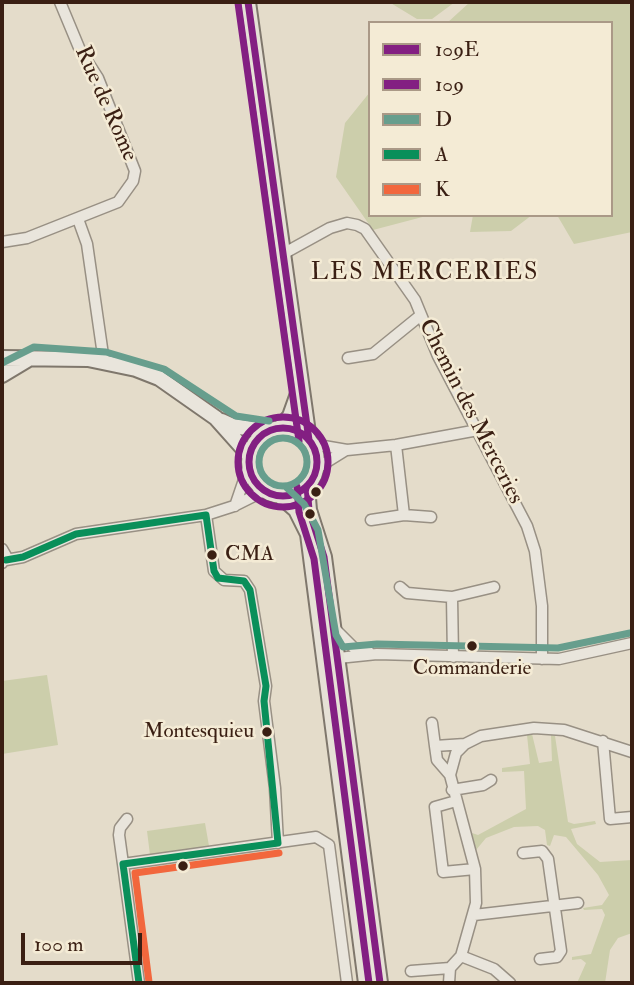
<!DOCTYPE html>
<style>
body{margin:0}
#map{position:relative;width:634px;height:985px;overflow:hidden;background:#e4dcca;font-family:"IM FELL Double Pica",serif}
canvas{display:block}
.frame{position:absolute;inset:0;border:4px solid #3a1f13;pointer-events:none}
.legend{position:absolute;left:368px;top:21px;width:245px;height:196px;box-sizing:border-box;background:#f4ebd5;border:2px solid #aa9987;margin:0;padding:9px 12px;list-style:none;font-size:21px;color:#3a1f13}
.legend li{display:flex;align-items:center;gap:14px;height:35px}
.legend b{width:35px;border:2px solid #aa9987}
.scale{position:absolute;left:21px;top:933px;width:121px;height:32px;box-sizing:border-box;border:4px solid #3a1f13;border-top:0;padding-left:9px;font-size:21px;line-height:24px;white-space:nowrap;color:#3a1f13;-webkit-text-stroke:5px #f4ebd5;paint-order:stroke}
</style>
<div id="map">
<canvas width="634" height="985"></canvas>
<div class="frame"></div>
<ul class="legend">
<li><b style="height:9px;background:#831f82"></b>109E</li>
<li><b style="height:9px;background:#831f82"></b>109</li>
<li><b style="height:9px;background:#679e8d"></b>D</li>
<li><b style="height:9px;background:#098f5a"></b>A</li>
<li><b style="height:9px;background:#f2673d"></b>K</li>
</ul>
<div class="scale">100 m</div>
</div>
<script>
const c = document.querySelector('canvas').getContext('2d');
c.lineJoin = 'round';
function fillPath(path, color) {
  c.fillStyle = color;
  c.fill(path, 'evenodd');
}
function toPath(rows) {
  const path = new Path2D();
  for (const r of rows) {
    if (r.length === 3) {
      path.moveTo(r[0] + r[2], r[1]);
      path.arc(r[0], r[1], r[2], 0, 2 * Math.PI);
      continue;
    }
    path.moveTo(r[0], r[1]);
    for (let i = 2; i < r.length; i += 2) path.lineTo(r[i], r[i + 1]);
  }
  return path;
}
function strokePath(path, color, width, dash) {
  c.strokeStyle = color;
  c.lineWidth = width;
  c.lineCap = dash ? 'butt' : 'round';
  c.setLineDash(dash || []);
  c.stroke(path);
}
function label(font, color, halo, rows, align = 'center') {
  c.font = font + ' "IM FELL Double Pica",serif';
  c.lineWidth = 5;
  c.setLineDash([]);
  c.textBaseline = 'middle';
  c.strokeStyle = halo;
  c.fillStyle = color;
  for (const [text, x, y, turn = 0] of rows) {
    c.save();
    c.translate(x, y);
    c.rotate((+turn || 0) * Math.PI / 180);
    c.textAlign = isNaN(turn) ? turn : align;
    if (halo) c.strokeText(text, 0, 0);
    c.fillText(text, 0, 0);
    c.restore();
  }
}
const green = toPath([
 [389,2,455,2,432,19,417,19],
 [470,2,628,2,632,8,632,232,574,244,557,215,611,215,611,23,447,23],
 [370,92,370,215,430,215,373,230,336,177,345,123],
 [473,215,532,215,511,231,470,232],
 [47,675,58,745,2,754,2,681],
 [532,734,539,763,552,761,551,735,555,736,568,822,574,824,595,821,596,824,571,829,577,844,600,862,632,860,632,933,618,938,610,950,605,983,577,983,586,963,581,959,572,960,572,957,591,954,605,915,602,909,584,910,583,908,602,905,609,895,598,875,566,837,554,835,550,846,547,845,545,830,538,826,514,827,486,838,476,850,472,833,478,835,526,809,524,771,502,772,502,768,530,764,527,735],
 [205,823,209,846,150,855,147,831]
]);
const street = toPath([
 [78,219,87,244,104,362],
 [2,242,27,238,118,202,133,181,135,171,98,78,80,50,60,2],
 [281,255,330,228,347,223,357,225,365,229,415,300,438,356,527,526,535,551,542,606,542,659],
 [348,358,373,354,421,315],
 [312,444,347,450,396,445,478,430],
 [396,445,404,515],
 [317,468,346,450],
 [235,506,249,465],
 [206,515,214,571,224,580,244,581,250,590,266,686,264,701,275,788,278,843],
 [371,520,404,515,431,517],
 [2,549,6,556,2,563],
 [6,560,23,557,76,534,206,515,234,506,264,491],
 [400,587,407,593,452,597,494,587],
 [452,597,453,657],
 [334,628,354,648,369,652],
 [335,655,338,658,377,654,559,659,632,643],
 [432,723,435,746],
 [603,741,610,819,632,817],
 [450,775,437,760,435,746,465,744],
 [452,790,483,785,491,780],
 [456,801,435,807,443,872,475,869],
 [523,853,542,851,548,859,561,951,557,957,540,959],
 [123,864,119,835,120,828,127,819],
 [474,915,578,903],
 [461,956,494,969,510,983],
 [411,971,450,968],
 [139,983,123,864,316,837,329,845,347,983],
 [449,983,450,968,461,956,476,903,475,869,450,775,456,753,465,744,481,736,534,728,564,730,632,752]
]);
const secondary = toPath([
 [2,358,88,359,136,369,159,378,216,418,249,455],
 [2,375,27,360],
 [222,421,233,426,268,431]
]);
const primary = toPath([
 [248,2,309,440],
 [283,462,34],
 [280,428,290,416,300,388],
 [307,486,309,510,324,557,380,983],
 [280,496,296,510,308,534,366,983]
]);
const bus1 = toPath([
 [248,2,309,440],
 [283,462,34],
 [307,486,309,510,324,557,380,983]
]);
const bus2 = toPath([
 [238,3,299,441],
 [283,462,45],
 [297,487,299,512,314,559,369,983]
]);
const bus3 = toPath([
 [2,363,34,347,106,352,164,369,236,416,269,421],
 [283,462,24],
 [287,488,304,504,318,530,336,635,343,647,377,644,558,648,630,633]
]);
const bus4 = toPath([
 [206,515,214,571,218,578],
 [6,560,23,557,76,534,206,515],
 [218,578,244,581,250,590,266,686,264,701,278,843],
 [139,983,123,864,278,843]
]);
const bus5 = toPath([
 [149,982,135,873,279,853]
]);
const markers = [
 [316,492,6,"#3a1f13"],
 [310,514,6,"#3a1f13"],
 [212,555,6,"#3a1f13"],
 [472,646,6,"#3a1f13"],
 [267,732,6,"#3a1f13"],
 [183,866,6,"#3a1f13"]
];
const busNames = [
 ["CMA",225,555],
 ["Commanderie",472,669,"center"],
 ["Montesquieu",254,732,"right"]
];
const streetNames = [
 ["Rue de Rome",105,104,66],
 ["Chemin des Merceries",470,412,63]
];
const neighbourhoodNames = [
 ["LES MERCERIES",425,274]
];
fillPath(green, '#ccceab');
strokePath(street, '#989084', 13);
strokePath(secondary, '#7f776c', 18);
strokePath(primary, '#7f776c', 18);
strokePath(street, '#e9e5dc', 10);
strokePath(secondary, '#e9e5dc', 14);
strokePath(primary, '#e6e1d6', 14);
strokePath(bus1, '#831f82', 7);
strokePath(bus2, '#831f82', 7);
strokePath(bus3, '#679e8d', 7);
strokePath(bus4, '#098f5a', 7);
strokePath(bus5, '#f2673d', 7);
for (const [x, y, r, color] of markers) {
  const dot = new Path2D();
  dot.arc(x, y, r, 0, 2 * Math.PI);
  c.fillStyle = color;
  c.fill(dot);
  strokePath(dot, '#f4ebd5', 2.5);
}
label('21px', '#3a1f13', '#f4ebd5', busNames, 'left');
label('23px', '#3a1f13', '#f4ebd5', streetNames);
c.letterSpacing = '2px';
label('24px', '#3a1f13', '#f4ebd5', neighbourhoodNames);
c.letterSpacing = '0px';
</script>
